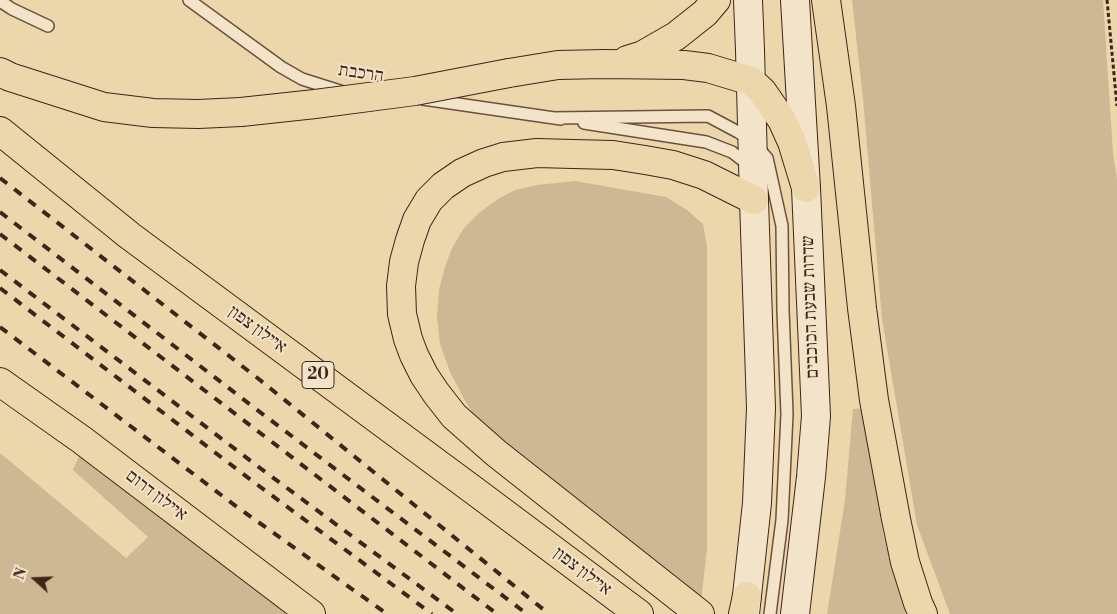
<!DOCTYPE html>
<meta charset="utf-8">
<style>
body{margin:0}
#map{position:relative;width:1117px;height:614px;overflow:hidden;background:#ecd6ac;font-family:"Libre Bodoni",serif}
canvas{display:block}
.north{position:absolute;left:10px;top:554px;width:50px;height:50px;-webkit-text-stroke:4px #f3e4c9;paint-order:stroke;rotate:290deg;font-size:14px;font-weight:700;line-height:20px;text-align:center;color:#3e251a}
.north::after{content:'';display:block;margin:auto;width:18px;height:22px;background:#3e251a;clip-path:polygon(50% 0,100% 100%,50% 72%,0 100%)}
</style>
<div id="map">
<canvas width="1117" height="614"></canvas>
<div class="north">N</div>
</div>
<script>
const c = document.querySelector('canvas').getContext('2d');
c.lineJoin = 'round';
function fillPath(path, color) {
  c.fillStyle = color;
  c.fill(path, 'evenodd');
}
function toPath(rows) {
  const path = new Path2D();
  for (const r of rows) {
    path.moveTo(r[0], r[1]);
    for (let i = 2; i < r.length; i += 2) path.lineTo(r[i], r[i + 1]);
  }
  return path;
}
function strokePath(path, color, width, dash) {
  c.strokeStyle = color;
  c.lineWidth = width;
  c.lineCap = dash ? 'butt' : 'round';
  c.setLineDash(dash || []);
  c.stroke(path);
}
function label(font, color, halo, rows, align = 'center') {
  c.font = font + ' "Libre Bodoni","Frank Ruhl Libre",serif';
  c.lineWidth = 4;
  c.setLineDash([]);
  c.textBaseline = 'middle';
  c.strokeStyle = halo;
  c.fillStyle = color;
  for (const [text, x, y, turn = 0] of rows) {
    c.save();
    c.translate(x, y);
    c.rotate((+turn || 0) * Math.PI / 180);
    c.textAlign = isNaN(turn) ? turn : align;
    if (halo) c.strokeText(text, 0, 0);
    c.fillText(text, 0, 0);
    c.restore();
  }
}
const green = toPath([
 [852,0,1103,0,1113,153,1117,179,1117,614,950,614,917,525,882,319,863,99],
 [575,181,666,197,687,210,703,224,707,247,707,548,701,602,477,420,464,399,450,372,440,344,437,317,439,289,445,267,452,248,464,228,480,212,498,199,515,190,537,185],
 [866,408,882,529,890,562,906,614,827,614,845,500,853,409],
 [0,453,126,558,148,537,73,470,80,454,206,548,286,614,0,614]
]);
const path = toPath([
 [1107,0,1117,106]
]);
const service = toPath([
 [189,0,281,67,302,79,343,92],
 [0,1,12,9,48,26],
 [423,99,561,119],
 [553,118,708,116,738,132,753,142,767,158,782,226,783,310,787,414,782,520,770,614],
 [584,123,706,142,732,152,750,166]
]);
const secondary = toPath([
 [795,0,806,188,816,416,811,477,795,614],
 [745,614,757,503,761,408,754,200,750,50,748,0]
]);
const motorway = toPath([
 [826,0,841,106,862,308,874,400,896,519,905,562,918,603,923,614],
 [627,60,643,55,676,36,705,13,716,0],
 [0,72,10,77,104,107,153,113,198,114,241,112],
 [509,73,558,65,604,64,684,65,708,68,751,81,762,91,782,120,792,142,806,188],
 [0,131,130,236,476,492,639,614],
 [0,382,82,440,311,614],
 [700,614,496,453,454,416,436,393,424,375,414,355,408,339,402,314,401,286,404,262,410,240,417,220,429,200,443,186,462,173,484,163,503,157,537,153,573,154,613,155,645,160,673,165,704,175,754,200],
 [743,614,747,596]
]);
const rail = toPath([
 [0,178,260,380,549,614],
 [0,212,252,406,527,614],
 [0,234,497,614],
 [0,270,260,468,457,614],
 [0,288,251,480,432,614],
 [0,327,233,504,387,614]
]);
const motorwayBridge = toPath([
 [241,112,315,104,415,91,509,73]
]);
const shields = [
 [318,375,32]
];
const shieldNames = [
 ["20",318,375]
];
const streetNames = [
 ["הרכבת",361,74,8],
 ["שדרות שבעת הכוכבים",811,307,-92],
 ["איילון צפון",257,330,36],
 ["איילון דרום",156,496,37],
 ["איילון צפון",582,572,37]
];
fillPath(green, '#ceb893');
strokePath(service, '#6a513e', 14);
strokePath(secondary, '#3e251a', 30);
strokePath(motorway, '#3e251a', 30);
strokePath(path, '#3e251a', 3, [4, 2.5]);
strokePath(service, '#f3e4c9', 11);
strokePath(secondary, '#f3e4c9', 28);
strokePath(motorway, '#ecd6ac', 28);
strokePath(rail, '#3e251a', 4, [9, 9]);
strokePath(motorwayBridge, '#3e251a', 30, []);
strokePath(motorwayBridge, '#ecd6ac', 28);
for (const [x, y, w] of shields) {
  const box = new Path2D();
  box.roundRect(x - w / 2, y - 13.5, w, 27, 4);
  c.fillStyle = '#f3e4c9';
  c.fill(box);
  strokePath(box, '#3e251a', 1);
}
label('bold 16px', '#3e251a', null, shieldNames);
label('18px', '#3e251a', '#f3e4c9', streetNames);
</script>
